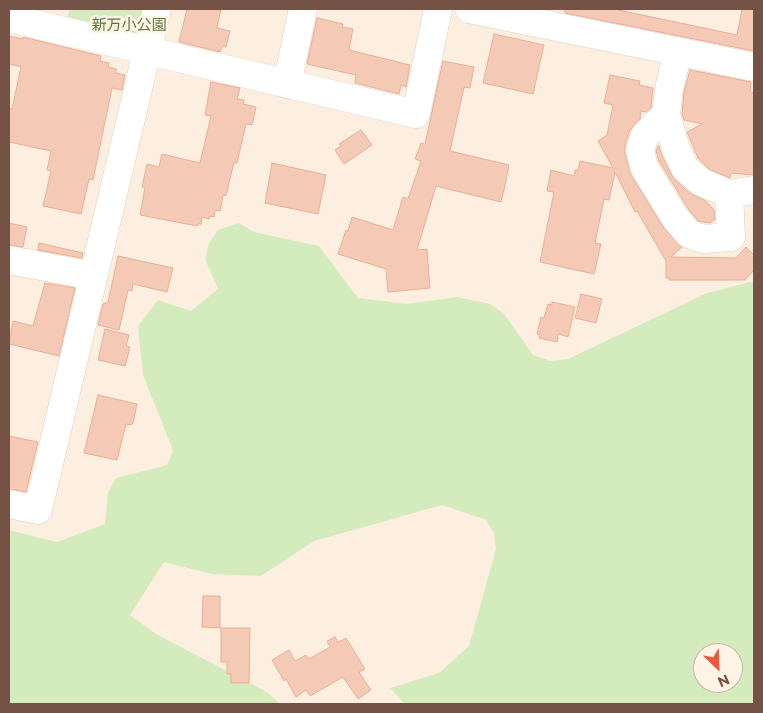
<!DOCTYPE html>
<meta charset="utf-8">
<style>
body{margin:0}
#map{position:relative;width:763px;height:713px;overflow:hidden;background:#fdefdf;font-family:Montserrat,sans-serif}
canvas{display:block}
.frame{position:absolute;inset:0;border:10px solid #745346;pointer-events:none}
.north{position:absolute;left:693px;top:643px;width:50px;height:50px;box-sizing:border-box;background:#fff4e6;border:1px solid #c7b4a6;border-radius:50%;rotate:156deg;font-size:14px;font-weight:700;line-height:20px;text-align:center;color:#745346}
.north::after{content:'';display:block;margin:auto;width:18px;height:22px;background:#ed593e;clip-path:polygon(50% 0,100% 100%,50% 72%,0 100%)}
</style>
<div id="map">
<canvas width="763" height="713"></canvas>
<div class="frame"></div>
<div class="north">N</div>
</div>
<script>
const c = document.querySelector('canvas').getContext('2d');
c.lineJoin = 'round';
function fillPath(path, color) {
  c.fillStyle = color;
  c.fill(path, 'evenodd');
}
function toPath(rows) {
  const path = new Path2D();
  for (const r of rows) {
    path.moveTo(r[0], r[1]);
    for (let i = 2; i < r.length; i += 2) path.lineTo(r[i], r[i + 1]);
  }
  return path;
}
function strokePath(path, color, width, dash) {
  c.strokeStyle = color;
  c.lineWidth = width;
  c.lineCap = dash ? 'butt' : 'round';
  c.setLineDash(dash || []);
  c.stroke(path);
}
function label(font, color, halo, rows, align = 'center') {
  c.font = font + ' Montserrat,"Noto Sans JP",sans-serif';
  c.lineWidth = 5;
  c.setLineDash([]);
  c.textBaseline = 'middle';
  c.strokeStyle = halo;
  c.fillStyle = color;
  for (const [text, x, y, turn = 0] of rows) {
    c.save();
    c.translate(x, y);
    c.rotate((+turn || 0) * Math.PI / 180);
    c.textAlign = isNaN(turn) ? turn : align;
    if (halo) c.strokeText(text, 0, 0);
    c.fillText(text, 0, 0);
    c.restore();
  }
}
const green = toPath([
 [70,9,152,9,142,47,65,26],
 [239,223,254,232,319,246,358,298,407,304,458,297,490,304,504,314,533,355,550,361,568,359,707,293,754,281,754,704,405,704,390,688,439,673,469,646,496,549,494,533,486,520,442,505,314,541,261,576,212,574,164,562,130,615,156,634,267,692,280,704,9,704,9,530,57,542,105,524,108,493,116,478,167,465,173,450,143,375,138,326,158,300,191,311,218,289,205,259,209,243,218,230],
 [703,653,733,653,733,683,703,683]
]);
const building = toPath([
 [187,9,221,9,217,28,230,31,226,47,222,46,220,52,179,42,187,9],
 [565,9,614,9,737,35,742,9,754,9,754,51,565,13,565,9],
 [317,18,343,24,342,27,353,29,349,50,410,65,406,87,401,85,399,94,355,83,356,75,307,64,317,18],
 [494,34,544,45,533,94,483,83,494,34],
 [9,36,23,39,23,37,101,56,100,61,109,63,108,67,116,69,116,73,125,75,122,90,112,88,93,180,89,179,81,214,43,206,51,171,47,170,51,151,9,142,9,108,12,109,21,67,9,64,9,36],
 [443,61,474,67,470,88,464,87,450,151,509,165,506,181,501,202,436,186,417,250,427,249,430,288,388,292,386,269,338,254,346,230,348,231,352,217,393,230,403,197,408,199,421,161,415,159,421,143,425,144,443,61],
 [690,70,751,82,750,92,754,93,754,175,731,173,730,178,709,169,698,158,687,132,702,124,684,120,682,114,684,92,690,70],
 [610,75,640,81,639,85,653,88,651,108,646,112,641,111,640,119,630,130,625,145,625,154,631,175,663,227,682,247,671,257,736,258,746,247,754,255,754,270,745,280,669,280,669,278,666,278,666,261,637,211,635,212,615,172,609,200,604,199,595,243,601,244,594,274,540,262,554,192,547,191,551,170,574,176,575,170,578,170,580,161,613,168,598,141,607,135,613,105,604,103,610,75],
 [211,82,240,88,237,99,244,100,243,104,256,107,252,125,246,124,237,163,234,162,226,196,223,195,220,211,215,210,214,217,210,216,209,219,202,217,201,224,198,224,197,226,140,215,145,188,142,187,147,164,159,167,162,154,200,163,211,116,205,115,211,82],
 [361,130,372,145,344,164,335,150,341,146,339,144,361,130],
 [658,146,659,146,662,156,674,179,691,194,706,201,714,210,715,219,710,223,698,221,689,210,659,161,656,151,658,146],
 [272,163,326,175,318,214,265,203,272,163],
 [9,223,27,227,23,247,9,245,9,223],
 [39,243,83,253,82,258,38,250,39,243],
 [118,256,173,268,167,292,133,284,132,291,128,290,119,330,98,325,103,304,108,302,118,256],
 [45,283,75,288,59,356,9,344,13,321,33,326,45,283],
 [581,294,602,299,596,323,575,318,581,294],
 [552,302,575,307,568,337,558,334,557,342,539,338,540,335,537,334,541,317,544,318,548,304,552,305,552,302],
 [105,329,129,335,126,346,130,347,125,366,98,360,105,329],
 [98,395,137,404,133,423,131,425,126,424,117,460,84,453,98,395],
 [9,436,38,442,26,492,9,489,9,436],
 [203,596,220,596,220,628,202,627,203,596],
 [221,628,250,628,249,683,231,683,231,674,227,674,227,662,221,662,221,628],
 [335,637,339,642,346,638,365,669,359,672,371,690,358,699,343,677,310,696,306,690,296,697,286,679,284,681,272,660,289,650,295,661,306,655,309,659,330,647,327,641,335,637]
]);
const minor = toPath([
 [469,9,754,67],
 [9,18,416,114,438,9],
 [678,51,669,89,666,115,676,149,685,168,701,182,729,194,754,190],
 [287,84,303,9],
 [666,115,645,135,640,150,644,167,676,219,689,234,703,239,731,237,729,194],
 [9,260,94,276],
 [9,504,38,510,157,9]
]);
const parkNames = [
 ["新万小公園",129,26]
];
fillPath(green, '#d3ebbd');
fillPath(building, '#f4cab6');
strokePath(building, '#e7af95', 1);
strokePath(minor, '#e1cbbb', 29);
strokePath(minor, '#fff', 28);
label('15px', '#547b3d', '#fff4e6', parkNames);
</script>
